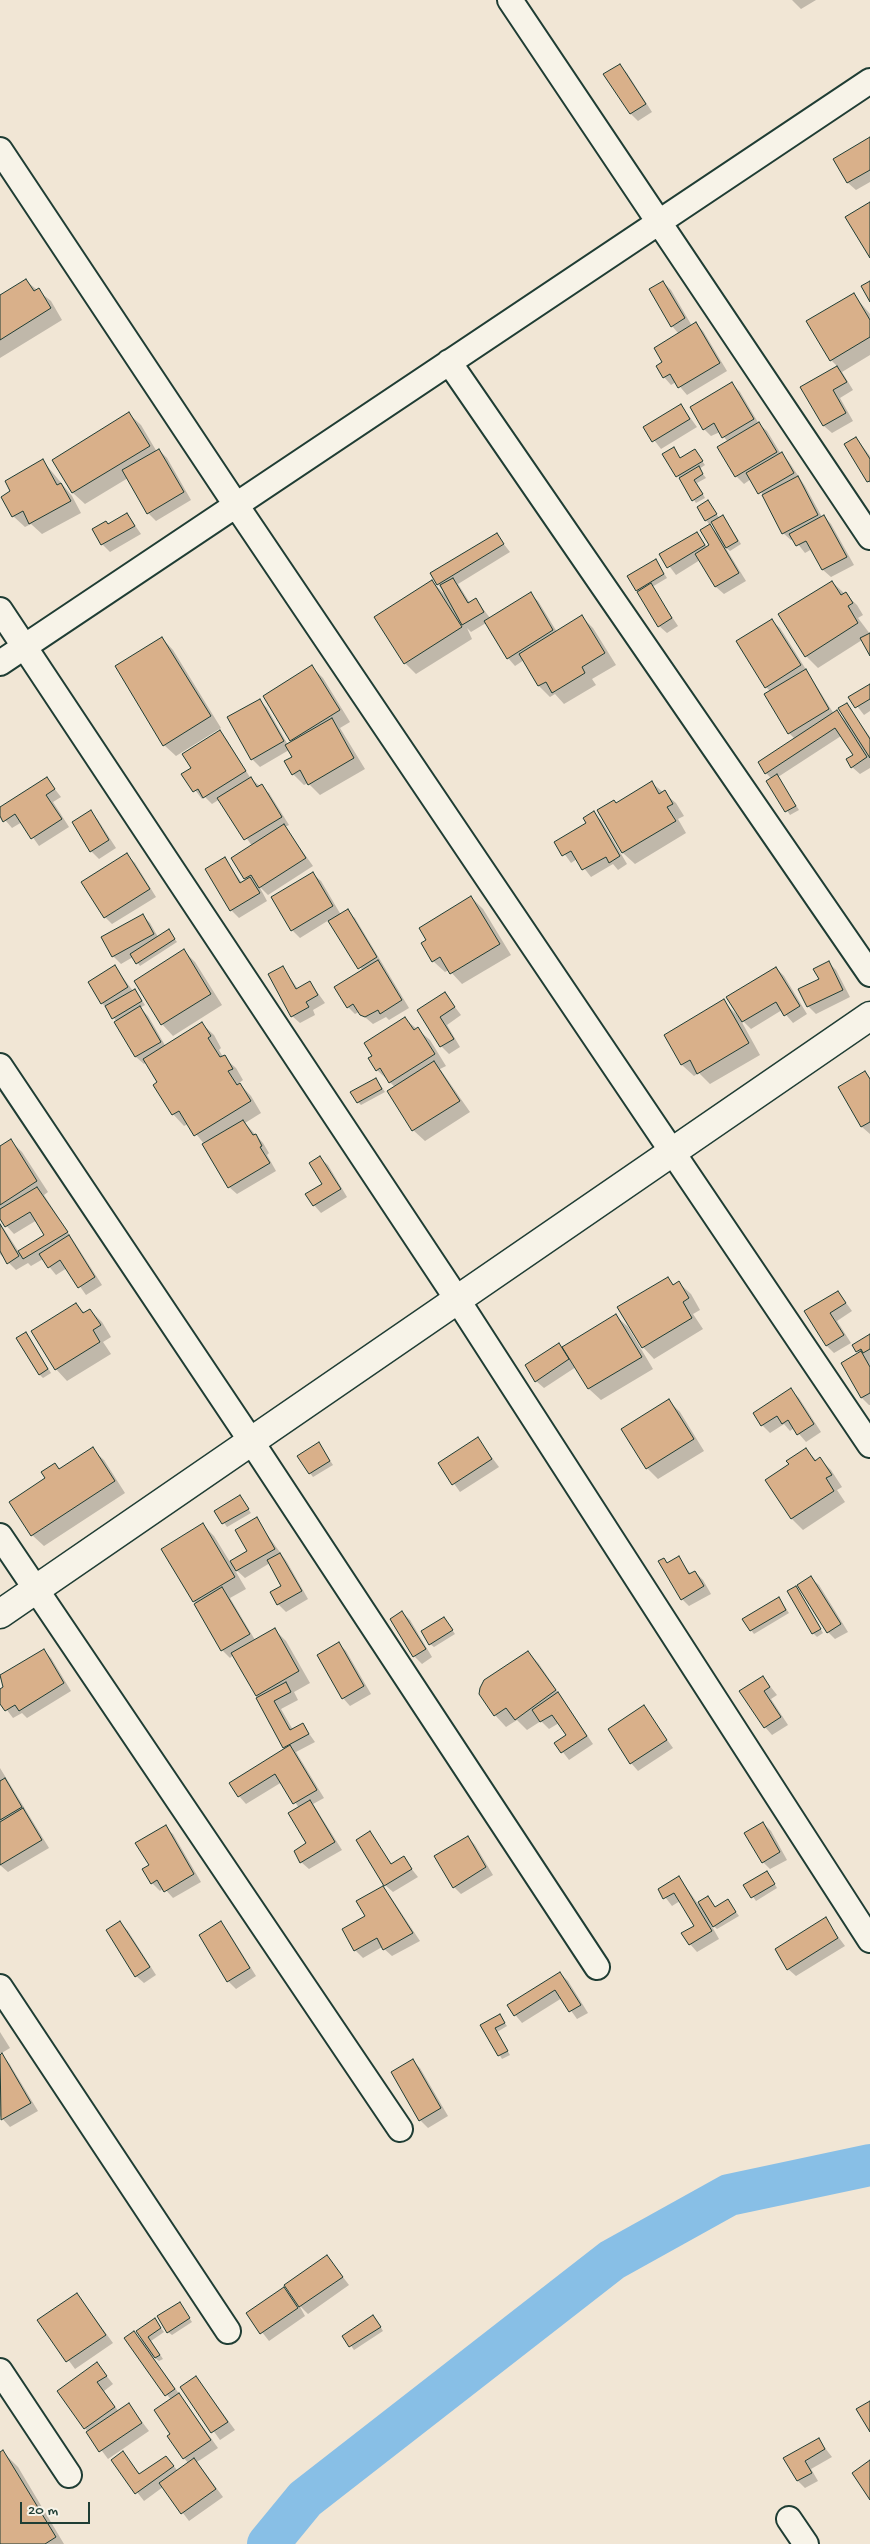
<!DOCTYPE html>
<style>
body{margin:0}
#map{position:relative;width:870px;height:2544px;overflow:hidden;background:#f1e6d5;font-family:"Gochi Hand",sans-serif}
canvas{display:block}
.scale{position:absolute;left:20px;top:2502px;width:70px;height:22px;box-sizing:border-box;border:2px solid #1f3d34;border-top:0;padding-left:6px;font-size:15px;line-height:18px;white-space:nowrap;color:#1f3d34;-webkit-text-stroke:4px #f7f3e8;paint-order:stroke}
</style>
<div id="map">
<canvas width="870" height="2544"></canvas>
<div class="scale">20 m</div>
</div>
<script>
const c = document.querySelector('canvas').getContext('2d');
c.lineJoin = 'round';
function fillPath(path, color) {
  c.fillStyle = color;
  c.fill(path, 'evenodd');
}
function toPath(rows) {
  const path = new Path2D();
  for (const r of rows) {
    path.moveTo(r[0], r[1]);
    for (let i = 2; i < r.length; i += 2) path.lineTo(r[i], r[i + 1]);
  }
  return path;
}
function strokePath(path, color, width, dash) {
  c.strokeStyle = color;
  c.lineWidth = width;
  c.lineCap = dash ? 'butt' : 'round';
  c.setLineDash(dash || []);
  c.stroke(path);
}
const shadow = toPath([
 [792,0,816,0,801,9],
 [619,65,627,73,652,112,638,121,631,114],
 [870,139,870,182,856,190,848,183,835,159],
 [26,281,51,301,62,320,0,358,0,297],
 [663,282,671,290,692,326,696,324,703,331,727,371,687,395,676,382,671,385,664,377,664,362,679,334,672,326],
 [853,294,870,314,870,355,842,372,853,390,840,398,853,421,832,433,824,426,802,388,838,367,831,360],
 [732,384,740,392,759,424,767,431,781,454,789,462,805,486,822,517,824,516,831,524,854,565,831,577,823,570,812,549,805,553,794,539,791,540,783,533,767,500,751,479,744,484,736,476,728,442,720,432,711,436,704,429],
 [681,405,697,427,661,449,644,427],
 [129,414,141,425,157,452,159,450,167,458,191,500,156,521,148,513,128,478,85,504,73,493,53,460],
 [856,438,870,456,870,483,846,444],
 [673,449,681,459,695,451,705,465,699,469,706,478,697,483,705,498,696,503,664,455],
 [43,461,72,496,81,513,42,534,31,524,25,527,13,516,12,492],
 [708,502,720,519,723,517,726,520,741,544,730,551,725,547,746,581,724,594,716,587,700,560,676,575,661,555,696,533,708,548,711,546,709,525,719,535,712,522,709,524,706,520],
 [127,514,141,534,110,552,102,544,94,530,108,525],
 [496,534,510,552,458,584,470,603,476,600,490,618,530,594,538,601,557,632,582,617,593,628,616,665,592,679,596,685,564,704,555,694,550,697,539,686,524,660,515,666,508,658,486,623,471,632,467,628,472,639,416,674,405,663,432,581,446,596,438,584],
 [656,561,667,578,652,587,678,626,667,633,659,626,637,590],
 [832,582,857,605,863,615,858,618,870,634,870,653,862,640,818,668,806,656,780,615],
 [772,621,780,628,834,714,837,712,847,722,846,704,870,737,870,768,860,774,852,767,854,755,841,736,778,777,799,810,790,815,768,781,772,779,766,773,795,739,789,733,771,692,766,687],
 [162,638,173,650,221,728,176,756,164,745],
 [312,667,323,678,350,722,340,728,365,769,320,795,308,783,304,785,293,774,294,757,289,750,260,767,252,759,229,718,259,700,267,708,288,745,293,742,264,696],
 [870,685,870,711,864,715,850,697],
 [220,732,227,740,251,779,269,793,289,825,285,827,313,866,268,895,259,886,267,901,239,918,231,910,225,859,242,883,247,880,233,858,252,846,220,799,212,804,205,797,202,799,183,774,193,768],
 [47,779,61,797,53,802,69,827,39,846,22,822,12,828,0,814,0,808],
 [652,783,676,803,684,816,678,819,686,833,635,864,623,853,598,811,616,804],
 [91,812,98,820,116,848,99,859,91,851,74,823],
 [593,813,601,820,627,864,618,870,613,864,591,877,577,859,571,863,556,842,588,823],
 [127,855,135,863,156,897,112,924,105,917],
 [313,874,321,881,341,915,347,911,355,918,409,1008,389,1020,386,1017,373,1024,359,1012,355,1014,348,1007,363,971,329,920,300,938,292,930],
 [471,897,483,909,511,955,462,984,449,970,445,972,433,961],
 [142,915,150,923,158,937,169,931,177,942,140,966,133,957,121,964,113,956,103,938],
 [184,951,195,962,222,1005,173,1036,162,1024],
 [828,962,836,970,850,997,816,1014,809,1007,800,989,820,979],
 [115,967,133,991,135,990,138,994,145,1005,140,1008,148,1016,166,1047,202,1024,214,1035,221,1048,219,1050,223,1057,236,1068,243,1080,239,1083,251,1096,261,1113,245,1123,263,1143,269,1153,267,1155,276,1171,237,1194,229,1187,205,1145,188,1124,184,1126,173,1114,159,1083,146,1062,144,1064,136,1057,117,1022,102,1003],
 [283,968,298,989,310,982,325,1003,313,1010,315,1015,300,1023,292,1016],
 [776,968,784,976,807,1014,793,1023,782,1010,751,1029,739,1017,760,1055,710,1084,699,1073,694,1076,682,1065,665,1035,723,1001,738,1016],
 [445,994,461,1015,447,1025,460,1047,449,1054,441,1046,419,1010],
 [405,1019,430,1040,446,1066,440,1069,470,1112,425,1141,413,1130,395,1087,377,1070],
 [865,1072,870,1078,870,1134,862,1127,839,1087],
 [376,1079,385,1092,361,1105,358,1102],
 [10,1140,22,1152,48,1192,44,1195,102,1285,86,1295,67,1268,56,1275,43,1259,31,1266,28,1263,16,1270,0,1254,0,1223,19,1252,46,1236,37,1220,14,1234,0,1219,0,1147],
 [320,1158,328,1165,347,1197,321,1213,314,1205,323,1184],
 [668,1279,675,1286,679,1283,691,1294,700,1310,693,1314,703,1329,654,1359,643,1347],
 [838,1292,852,1311,837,1321,851,1343,834,1353,827,1346,806,1312],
 [76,1305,85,1313,90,1310,102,1322,111,1337,103,1342,111,1354,67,1381,56,1369,32,1331],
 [616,1316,628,1327,653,1369,601,1400,589,1389,576,1367,544,1388,536,1381,559,1345,566,1352],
 [870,1336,870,1405,869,1405,862,1398,843,1363,860,1354,857,1351],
 [29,1337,51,1373,43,1378,40,1375],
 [791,1390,799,1398,821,1432,806,1442,794,1428,790,1431,784,1424,770,1433,762,1425],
 [669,1401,680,1412,704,1451,658,1479,647,1468],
 [478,1439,499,1467,460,1492,440,1464],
 [319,1444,333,1465,313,1477,310,1473],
 [92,1449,104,1460,125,1493,44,1546,32,1535,47,1479,55,1465,60,1470],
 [806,1450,817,1461,820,1459,831,1470,842,1487,837,1490,845,1502,803,1530,792,1519,790,1465],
 [240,1497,251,1513,227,1527,216,1511],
 [256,1519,287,1562,308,1599,286,1612,278,1604,283,1587,270,1563,245,1578,233,1567,246,1589,230,1598,255,1640,274,1629,286,1641,310,1683,294,1692,298,1700,281,1709,293,1730,303,1725,315,1742,296,1752,324,1798,313,1804,342,1850,309,1869,301,1862,307,1844,299,1808,282,1782,246,1804,239,1796,286,1749,233,1655,230,1658,222,1650,194,1601,203,1525,214,1536,230,1562,249,1551],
 [678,1558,691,1574,695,1572,703,1580,711,1594,689,1606,682,1599,664,1559,668,1563],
 [811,1578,819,1585,848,1632,835,1639,828,1632],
 [796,1587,823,1633,817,1637,813,1633],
 [779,1599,789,1613,754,1634,751,1630],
 [402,1612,410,1620,432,1657,422,1664,414,1656],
 [444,1618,455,1634,434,1647,430,1644],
 [338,1643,346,1651,371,1694,350,1706,343,1698],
 [43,1650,51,1658,71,1691,27,1718,22,1713,13,1718,0,1701,0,1691,5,1688,0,1677],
 [528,1652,539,1664,593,1744,569,1760,556,1743,567,1736,559,1723,549,1729,541,1721,527,1730,517,1720,506,1727,495,1715,480,1694],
 [763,1677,777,1695,771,1699,788,1725,772,1735,765,1727],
 [644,1707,673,1748,638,1771,631,1763],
 [0,1768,49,1848,8,1872,0,1865],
 [763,1823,771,1831,787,1860,770,1869,763,1862],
 [165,1827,173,1834,201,1882,173,1898,164,1888,160,1891,152,1883],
 [370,1833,392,1865,403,1858,418,1877,393,1892,385,1885],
 [468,1837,475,1845,493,1875,461,1894,454,1887],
 [770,1876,777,1888,756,1901,745,1885],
 [679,1877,698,1904,708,1897,716,1908,728,1901,739,1916,717,1929,710,1923,719,1939,697,1952,690,1944,696,1926,680,1901,672,1906,659,1889],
 [383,1888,390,1896,420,1941,392,1956,382,1947,363,1958,355,1950,366,1917],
 [825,1919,845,1946,796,1976,788,1969],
 [120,1923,128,1931,156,1975,144,1983,136,1976],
 [221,1923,228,1931,256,1976,236,1989,228,1981,200,1936],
 [560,1973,568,1981,588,2013,577,2019,562,1998,522,2023,508,2006],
 [500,2016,507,2026,497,2032,510,2055,502,2059,482,2025],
 [0,2032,10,2048,0,2054,9,2063,38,2111,10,2127,0,2116],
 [413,2061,420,2068,448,2116,428,2128,420,2120],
 [327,2256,349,2285,308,2314,299,2305,305,2316,269,2341,247,2313,284,2288,293,2297],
 [77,2294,113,2343,75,2369,39,2320],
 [180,2304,192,2322,172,2335,168,2332],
 [377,2321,383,2331,354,2350,344,2336],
 [158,2324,164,2332,151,2341,163,2359,159,2361,152,2356,218,2448,197,2462,223,2497,189,2521,163,2487,144,2501,112,2460,122,2453,141,2475,166,2457,178,2471,188,2463,184,2458,172,2434,171,2400,125,2338,134,2333,146,2344,138,2331],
 [97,2364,113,2384,104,2391,119,2412,129,2405,149,2431,108,2459,85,2428],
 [196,2377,235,2430,220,2440,182,2387],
 [818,2439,832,2457,811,2469,818,2481,805,2488,798,2481,785,2459],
 [3,2452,18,2467,64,2544,0,2544,0,2454]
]);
const river = toPath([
 [268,2544,305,2499,612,2260,729,2195,870,2165]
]);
const building = toPath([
 [620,64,646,104,630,114,603,74,620,64],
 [870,137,870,170,847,183,833,159,870,137],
 [870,202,870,258,845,217,870,202],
 [26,279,34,291,39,288,51,308,0,340,0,295,26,279],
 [663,281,685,318,671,327,649,289,663,281],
 [870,281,870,302,861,286,870,281],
 [854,293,870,320,870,337,830,361,806,321,854,293],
 [696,322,720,363,678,388,670,374,663,378,656,366,662,362,654,348,696,322],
 [837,366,847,382,833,390,846,413,823,426,800,387,837,366],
 [732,382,754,419,722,438,714,423,703,430,690,407,732,382],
 [681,404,690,419,652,442,643,427,681,404],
 [129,412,150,446,72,493,52,460,129,412],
 [759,422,777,452,735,477,717,447,759,422],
 [856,437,870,459,870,481,867,482,844,444,856,437],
 [674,447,680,458,695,449,703,461,676,477,662,454,674,447],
 [159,449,184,492,147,514,122,470,159,449],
 [782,452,794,473,758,494,746,473,782,452],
 [43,459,57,485,61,483,71,501,29,524,23,511,12,517,1,497,10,491,5,481,43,459],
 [699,466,703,474,694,480,703,494,692,501,679,478,699,466],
 [798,476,818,515,782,534,762,495,798,476],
 [708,500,717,514,705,521,697,507,708,500],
 [127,513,135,526,101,545,92,529,106,521,108,524,127,513],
 [723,515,738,541,726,548,711,522,723,515],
 [824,515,847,557,822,570,806,541,796,546,789,534,824,515],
 [710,524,739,573,715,587,695,554,709,545,700,530,710,524],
 [697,532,705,545,667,568,659,554,697,532],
 [497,533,504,544,437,585,430,573,497,533],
 [656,559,664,574,636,591,627,576,656,559],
 [453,578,468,603,476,598,484,612,462,625,440,585,453,578],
 [432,580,462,627,404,664,374,617,432,580],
 [832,581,841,595,846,592,853,603,848,606,858,623,805,657,778,614,832,581],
 [651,583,672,618,658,627,637,592,651,583],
 [531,592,553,630,507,659,484,621,531,592],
 [582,615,605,653,582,667,585,673,552,693,546,682,538,686,519,654,582,615],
 [772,619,801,665,765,688,736,641,772,619],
 [870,633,870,656,860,638,870,633],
 [162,637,211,716,163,746,115,666,162,637],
 [312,665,340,710,290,741,263,696,312,665],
 [806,669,829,709,788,734,764,694,806,669],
 [870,684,870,699,855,708,848,697,870,684],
 [260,699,284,741,251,760,227,717,260,699],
 [847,703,870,739,870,758,838,708,847,703],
 [837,710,867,757,851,768,846,759,853,755,835,728,765,774,758,762,837,710],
 [332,718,354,758,308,785,300,770,292,775,284,761,292,757,285,745,332,718],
 [220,730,246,771,203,798,198,789,193,792,181,774,191,768,182,754,220,730],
 [777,774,796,806,785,812,766,781,777,774],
 [47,777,55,789,46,795,62,819,31,839,15,814,3,822,0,816,0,807,47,777],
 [251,777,257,787,262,784,282,817,244,840,217,798,251,777],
 [652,781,659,794,665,790,673,804,667,807,676,821,622,853,597,810,614,800,616,803,652,781],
 [91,810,109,840,90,852,72,822,91,810],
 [594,811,620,856,609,863,606,857,582,870,571,851,562,856,554,842,586,823,583,818,594,811],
 [284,824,306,858,259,888,251,875,244,879,231,858,284,824],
 [127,853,150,889,104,918,81,882,127,853],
 [225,857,240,883,250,877,260,893,230,911,205,869,225,857],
 [313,872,333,906,291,931,271,897,313,872],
 [471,896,500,944,450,974,440,957,432,962,421,943,426,940,419,928,471,896],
 [348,909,377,957,358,969,328,921,348,909],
 [143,914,154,934,112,957,101,937,143,914],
 [169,929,175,939,136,964,130,954,169,929],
 [184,949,211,994,161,1025,134,981,184,949],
 [378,960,402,1000,380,1014,378,1010,365,1017,360,1015,353,1004,347,1008,334,987,378,960],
 [829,961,843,990,807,1007,798,989,819,979,813,969,829,961],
 [115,965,128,987,101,1004,88,982,115,965],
 [283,966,296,989,310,981,318,995,306,1002,309,1007,291,1017,268,974,283,966],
 [776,967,800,1006,784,1016,776,1002,742,1022,726,997,776,967],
 [135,989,142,1001,112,1019,105,1006,135,989],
 [445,992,455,1007,440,1017,454,1039,440,1047,417,1010,445,992],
 [724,999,749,1043,697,1074,690,1060,681,1065,664,1035,724,999],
 [140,1006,161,1042,135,1057,114,1022,140,1006],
 [405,1017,414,1030,418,1027,435,1054,389,1083,380,1068,376,1071,368,1058,372,1056,364,1043,405,1017],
 [202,1022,211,1036,208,1038,220,1057,225,1055,233,1069,228,1071,237,1085,240,1083,251,1101,194,1136,179,1111,172,1115,153,1085,157,1082,143,1059,202,1022],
 [434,1061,460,1101,412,1131,387,1091,434,1061],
 [865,1071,870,1079,870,1122,861,1127,838,1087,865,1071],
 [376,1078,382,1089,357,1103,350,1092,376,1078],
 [243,1120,253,1135,256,1134,262,1146,260,1147,270,1163,228,1188,202,1144,243,1120],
 [11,1139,37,1181,0,1205,0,1146,11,1139],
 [320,1156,341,1189,313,1206,305,1194,322,1184,309,1163,320,1156],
 [37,1187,68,1232,23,1259,18,1251,44,1235,30,1212,5,1227,0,1219,0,1209,37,1187],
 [0,1224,19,1256,7,1264,0,1251,0,1224],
 [69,1235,95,1277,78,1288,60,1260,48,1268,39,1254,69,1235],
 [668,1277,673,1285,679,1281,689,1298,683,1302,692,1318,642,1348,617,1307,668,1277],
 [838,1291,846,1303,830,1313,844,1335,826,1346,804,1311,838,1291],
 [76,1303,83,1313,90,1309,101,1325,93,1330,100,1342,55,1370,31,1331,76,1303],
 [616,1314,642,1357,588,1389,562,1347,616,1314],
 [26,1332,48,1369,39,1375,16,1338,26,1332],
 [870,1334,870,1349,863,1353,861,1349,856,1352,852,1345,870,1334],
 [559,1343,569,1359,535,1382,525,1365,559,1343],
 [861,1351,870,1367,870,1393,861,1398,841,1363,861,1351],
 [791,1388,814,1424,797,1435,788,1420,782,1424,777,1416,761,1426,753,1413,791,1388],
 [669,1399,694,1439,646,1469,621,1429,669,1399],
 [478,1437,492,1459,452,1485,438,1463,478,1437],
 [319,1442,330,1461,309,1474,297,1456,319,1442],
 [93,1447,115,1481,31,1536,9,1502,45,1478,41,1472,55,1463,59,1469,93,1447],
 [806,1448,815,1461,820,1457,832,1475,826,1478,834,1491,791,1519,765,1480,789,1464,786,1461,806,1448],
 [240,1495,249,1509,222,1524,214,1511,240,1495],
 [257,1517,275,1549,236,1571,230,1561,247,1551,235,1530,257,1517],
 [203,1523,235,1577,193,1602,161,1549,203,1523],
 [280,1553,302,1591,277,1605,270,1592,281,1586,267,1560,280,1553],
 [679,1556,689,1574,695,1571,704,1586,681,1600,658,1561,664,1558,667,1563,679,1556],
 [811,1576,841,1624,827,1633,797,1585,811,1576],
 [796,1586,821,1629,812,1634,787,1591,796,1586],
 [222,1587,250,1634,221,1651,194,1604,222,1587],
 [779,1597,786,1610,750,1631,742,1619,779,1597],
 [402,1611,426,1649,413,1657,390,1619,402,1611],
 [444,1617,453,1630,429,1645,421,1631,444,1617],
 [275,1628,299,1671,256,1696,231,1653,275,1628],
 [339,1642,364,1686,342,1699,317,1655,339,1642],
 [44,1649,64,1683,19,1711,15,1705,5,1711,0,1704,0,1689,3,1687,0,1675,44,1649],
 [528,1651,556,1690,515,1720,506,1708,494,1716,479,1694,480,1688,484,1680,528,1651],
 [763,1676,770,1687,764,1691,781,1717,764,1728,739,1691,763,1676],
 [286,1682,291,1692,274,1701,290,1730,303,1723,309,1734,283,1748,256,1698,286,1682],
 [558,1692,587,1736,561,1753,554,1743,566,1735,552,1715,540,1722,532,1710,558,1692],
 [644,1705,667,1740,630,1764,608,1729,644,1705],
 [290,1745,317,1790,293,1804,275,1774,238,1797,229,1783,290,1745],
 [5,1778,22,1807,0,1820,0,1781,5,1778],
 [310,1800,335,1842,300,1863,294,1851,306,1843,288,1813,310,1800],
 [23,1808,42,1840,0,1865,0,1822,23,1808],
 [763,1822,780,1852,762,1863,744,1833,763,1822],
 [166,1825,194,1874,164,1892,157,1880,151,1884,142,1869,149,1865,135,1843,166,1825],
 [370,1831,391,1864,404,1856,412,1869,384,1886,356,1840,370,1831],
 [468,1836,486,1867,453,1888,434,1856,468,1836],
 [767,1871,775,1884,751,1898,743,1885,767,1871],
 [679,1876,712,1931,689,1945,681,1933,694,1926,674,1893,663,1899,658,1889,679,1876],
 [383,1886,413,1933,383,1950,377,1938,354,1951,342,1929,365,1916,356,1901,383,1886],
 [708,1896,715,1907,728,1899,736,1912,713,1927,698,1902,708,1896],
 [826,1917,838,1938,787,1970,775,1949,826,1917],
 [120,1921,150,1967,135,1977,106,1930,120,1921],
 [221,1921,250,1968,227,1982,199,1935,221,1921],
 [560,1972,581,2005,569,2012,555,1990,514,2016,507,2005,560,1972],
 [500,2014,505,2023,495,2028,508,2051,498,2056,480,2025,500,2014],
 [2,2053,31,2103,1,2120,0,2055,2,2053],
 [413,2059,441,2108,419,2121,391,2072,413,2059],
 [327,2255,343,2277,299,2307,284,2285,327,2255],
 [284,2287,298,2308,260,2334,246,2313,284,2287],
 [77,2293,106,2335,66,2362,37,2320,77,2293],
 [180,2302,190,2318,167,2333,157,2316,180,2302],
 [373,2315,381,2327,349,2347,342,2336,373,2315],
 [155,2318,161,2328,148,2337,160,2355,155,2358,136,2331,155,2318],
 [134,2331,175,2389,165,2396,124,2338,134,2331],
 [97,2362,107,2376,97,2382,115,2407,84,2429,57,2391,97,2362],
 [196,2376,228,2422,211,2433,180,2387,196,2376],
 [179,2393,211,2440,183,2459,167,2436,170,2434,154,2410,179,2393],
 [870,2401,870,2432,856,2409,870,2401],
 [129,2403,142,2423,99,2452,86,2432,129,2403],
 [819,2438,825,2449,805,2461,812,2473,797,2481,783,2458,819,2438],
 [3,2450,56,2537,45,2544,0,2544,0,2452,3,2450],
 [123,2451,139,2474,166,2456,174,2466,135,2494,111,2460,123,2451],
 [194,2458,216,2489,181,2514,159,2483,194,2458],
 [870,2460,870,2500,852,2473,870,2460]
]);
const minor = toPath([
 [510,0,870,537],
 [0,150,236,505,870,1445],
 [449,362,870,974],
 [0,610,457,1299,870,1940],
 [0,663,870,81],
 [0,1066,251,1441,597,1967],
 [0,1536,400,2129],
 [0,1987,228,2331],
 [0,2371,69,2475],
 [789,2519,806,2544]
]);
const major = toPath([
 [0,1614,870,1016]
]);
fillPath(shadow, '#0003');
strokePath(river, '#88bfe6', 42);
fillPath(building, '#d9b08a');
strokePath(building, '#1f3d34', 1);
strokePath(minor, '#1f3d34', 28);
strokePath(major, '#1f3d34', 31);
strokePath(minor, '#f7f3e8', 24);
strokePath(major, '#f7f3e8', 28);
</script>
